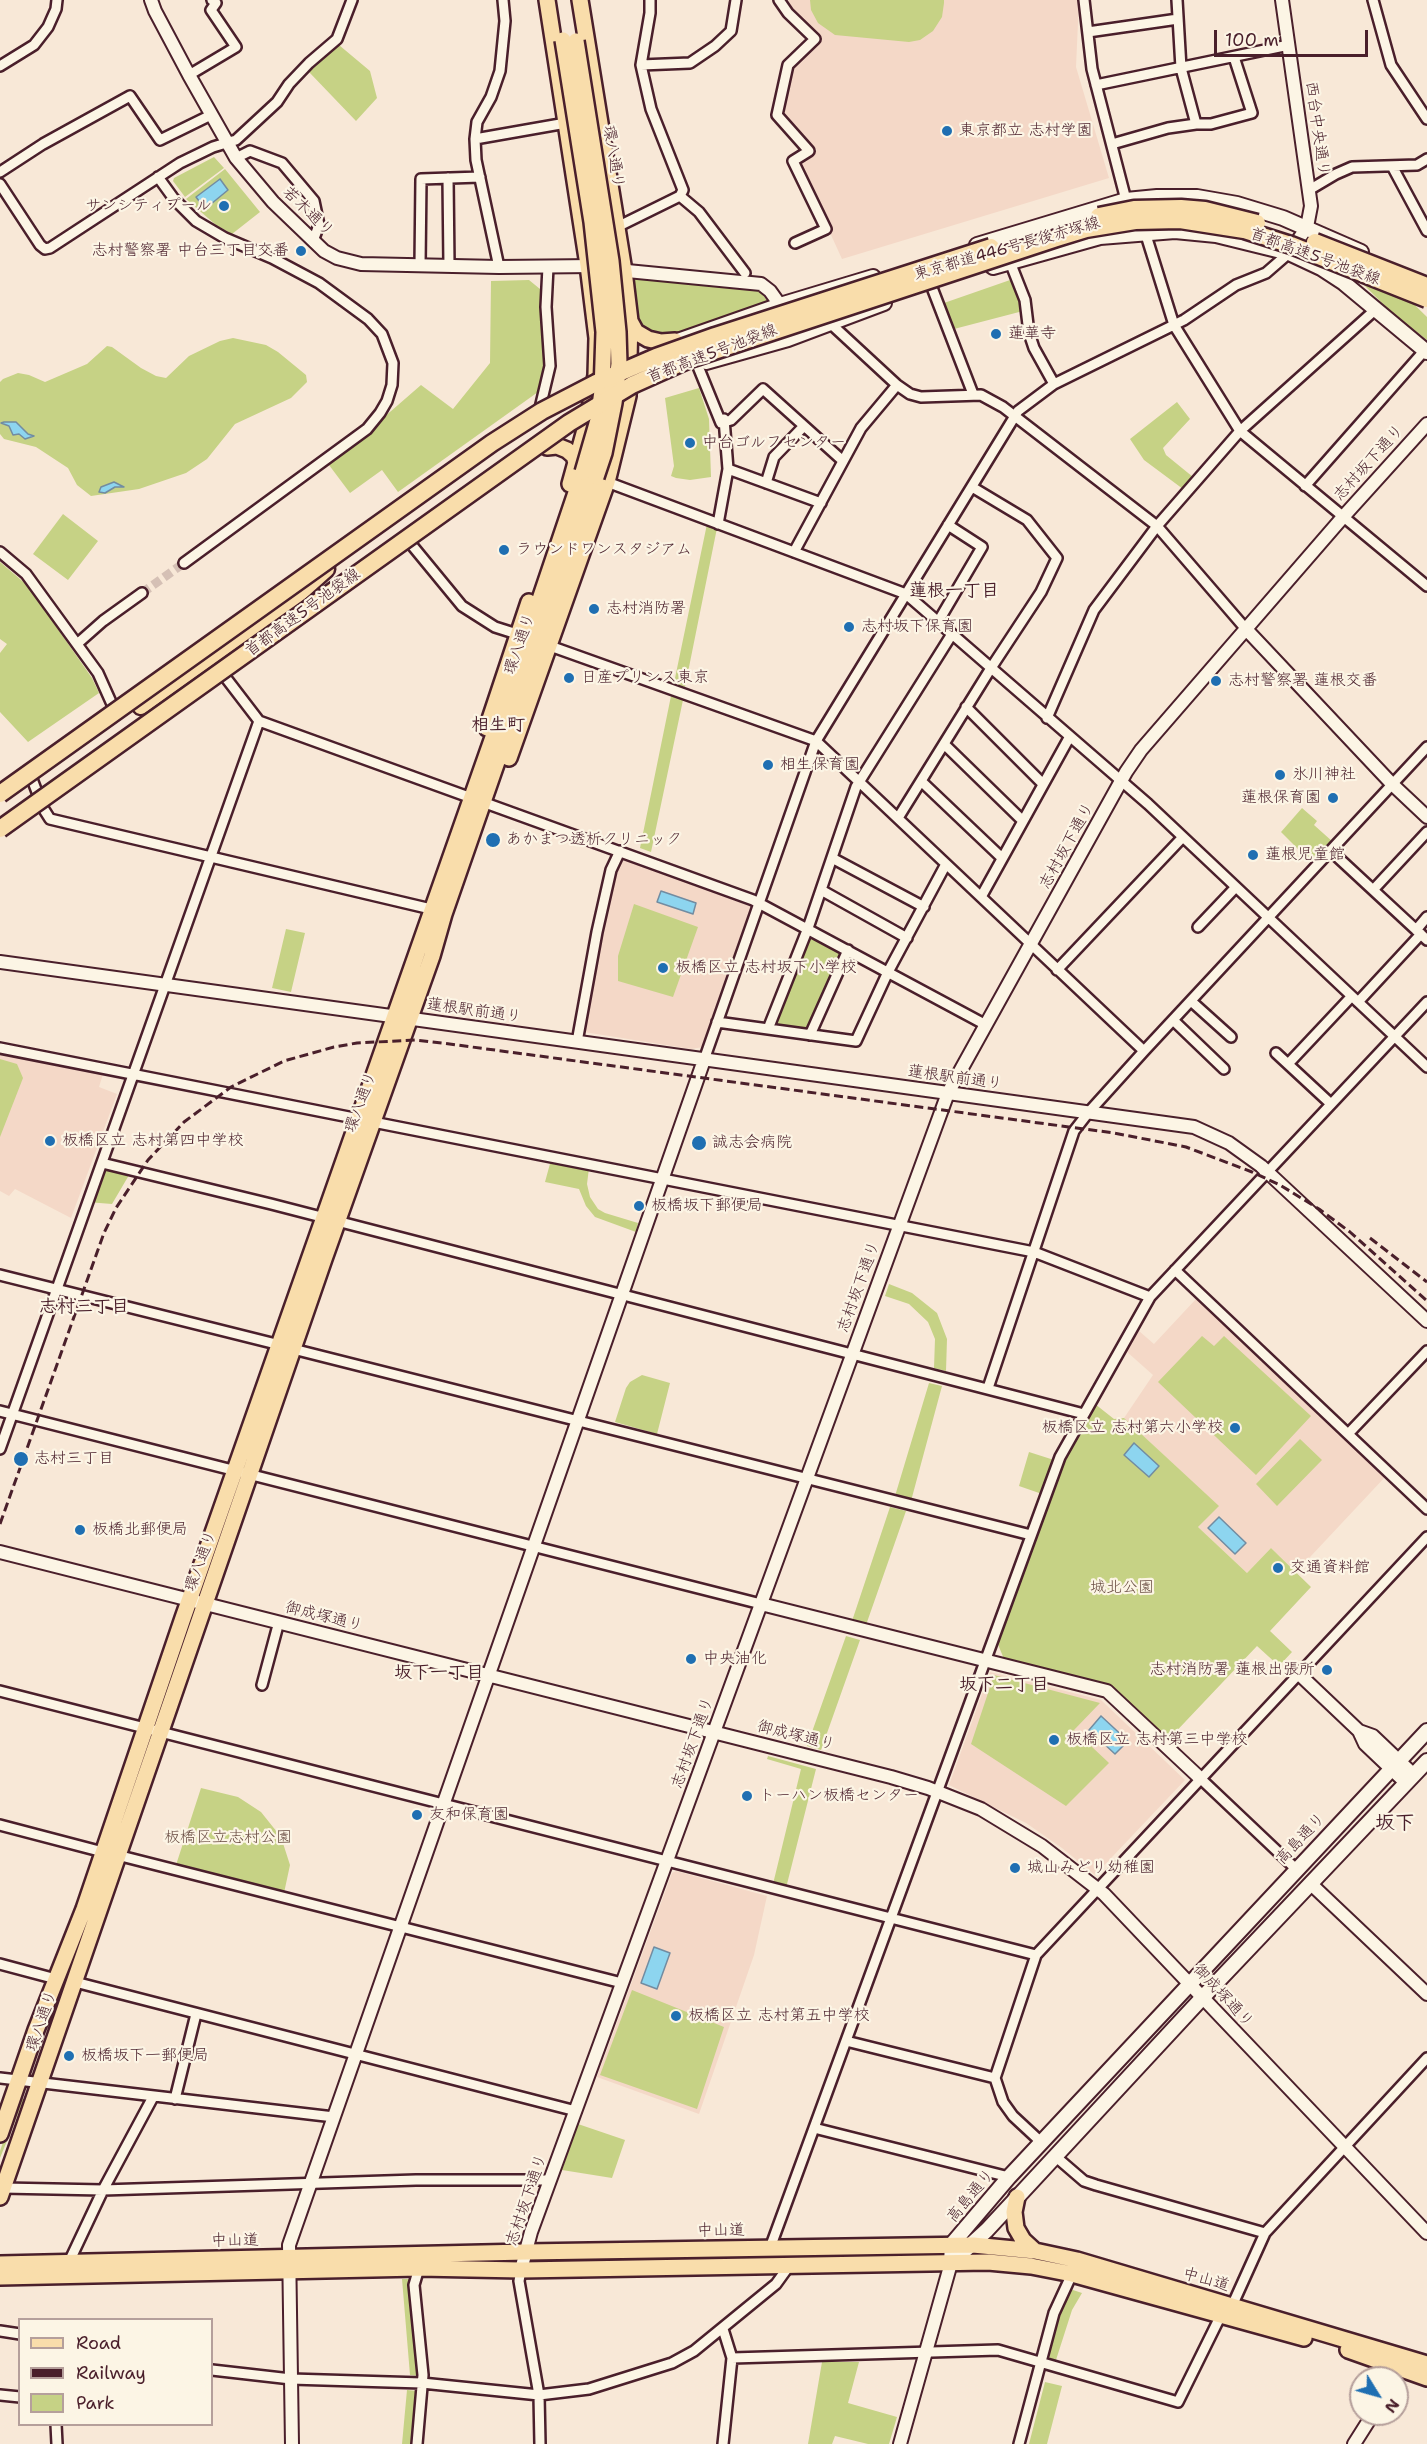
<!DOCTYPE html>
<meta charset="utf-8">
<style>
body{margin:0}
#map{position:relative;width:1427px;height:2444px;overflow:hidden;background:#f8e8d7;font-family:"Shantell Sans",sans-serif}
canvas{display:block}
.legend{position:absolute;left:18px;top:2318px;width:195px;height:108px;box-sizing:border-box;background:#fcf5e5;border:2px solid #b59f9b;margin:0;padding:8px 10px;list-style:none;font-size:18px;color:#4a1f2b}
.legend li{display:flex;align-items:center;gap:12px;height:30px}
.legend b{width:30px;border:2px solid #b59f9b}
.north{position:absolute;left:1349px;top:2366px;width:60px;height:60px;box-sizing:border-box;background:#fcf5e5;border:2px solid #b59f9b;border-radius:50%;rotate:127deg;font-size:16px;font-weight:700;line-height:24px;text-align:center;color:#4a1f2b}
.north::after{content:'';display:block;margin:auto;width:21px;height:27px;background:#1f6fb2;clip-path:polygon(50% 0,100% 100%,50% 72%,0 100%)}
.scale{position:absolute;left:1214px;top:30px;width:154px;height:27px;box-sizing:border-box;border:3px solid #4a1f2b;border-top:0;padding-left:8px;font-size:18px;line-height:21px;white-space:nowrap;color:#4a1f2b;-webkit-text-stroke:4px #fcf5e5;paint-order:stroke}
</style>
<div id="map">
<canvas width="1427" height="2444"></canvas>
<ul class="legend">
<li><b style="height:8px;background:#f9ddab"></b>Road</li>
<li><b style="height:8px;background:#4a1f2b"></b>Railway</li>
<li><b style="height:16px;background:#c6d285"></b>Park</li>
</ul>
<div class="north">N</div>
<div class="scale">100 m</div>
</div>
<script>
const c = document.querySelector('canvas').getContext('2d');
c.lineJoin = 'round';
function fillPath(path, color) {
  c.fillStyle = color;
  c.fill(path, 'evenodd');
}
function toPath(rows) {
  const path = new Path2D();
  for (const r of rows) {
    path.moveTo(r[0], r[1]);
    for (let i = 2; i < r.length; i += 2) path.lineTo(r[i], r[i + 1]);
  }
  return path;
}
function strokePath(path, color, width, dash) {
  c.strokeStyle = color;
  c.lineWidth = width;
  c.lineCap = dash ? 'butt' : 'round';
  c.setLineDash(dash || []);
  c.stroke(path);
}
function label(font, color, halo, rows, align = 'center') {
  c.font = font + ' "Shantell Sans","Klee One",sans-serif';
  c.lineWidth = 4.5;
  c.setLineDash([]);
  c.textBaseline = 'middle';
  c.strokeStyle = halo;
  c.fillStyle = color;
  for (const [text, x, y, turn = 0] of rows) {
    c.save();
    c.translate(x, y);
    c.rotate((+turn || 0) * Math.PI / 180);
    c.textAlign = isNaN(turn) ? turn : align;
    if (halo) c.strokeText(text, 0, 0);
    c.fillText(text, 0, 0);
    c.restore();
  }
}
const built = toPath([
 [784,0,1079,0,1076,67,1109,178,842,259,800,167,803,161,817,150,782,112,794,66,819,41,819,36],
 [626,859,752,907,703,1047,691,1049,584,1032,582,1029,615,874,621,861],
 [0,1053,103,1074,99,1087,117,1094,71,1218,15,1189,9,1196,0,1191],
 [1196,1299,1386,1476,1296,1572,1271,1548,1247,1573,1198,1527,1218,1506,1124,1418,1153,1375,1126,1351,1139,1331,1154,1344],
 [990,1672,1101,1700,1185,1780,1095,1875,1062,1848,1026,1823,949,1785],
 [676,1871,767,1896,754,1955,699,2114,597,2077,672,1873]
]);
const green = toPath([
 [810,0,944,0,944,3,942,17,933,31,920,40,909,42,835,35,818,23,811,10],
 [339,45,370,71,377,98,356,121,309,72],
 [214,157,224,168,185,197,173,181,174,178],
 [225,169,260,212,232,234,216,225,186,199],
 [1382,273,1427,317,1427,340,1391,312,1363,284],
 [633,276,757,287,768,302,665,340,636,327,631,282],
 [1013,279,1023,300,1023,311,954,329,944,303],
 [529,280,540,289,544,364,538,392,398,492,382,470,350,493,329,465,421,385,453,409,490,363,491,281],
 [233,338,266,345,278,352,306,375,307,382,291,398,235,424,207,459,186,473,139,489,91,496,77,485,68,468,36,447,4,439,0,434,0,382,3,379,18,373,29,375,45,382,87,364,107,346,112,347,141,368,156,376,166,378,189,356,220,341],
 [699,388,709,419,711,477,690,480,676,478,671,476,674,466,665,398],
 [1177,402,1190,419,1163,448,1166,455,1193,477,1183,489,1144,460,1130,439],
 [63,514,98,541,68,580,33,554],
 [707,524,717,528,685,687,674,683],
 [0,562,27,585,92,678,99,693,28,742,0,712,0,653,7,644,0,639],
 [671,696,683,700,651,852,640,848],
 [1302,808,1317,821,1314,825,1333,842,1313,864,1281,832],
 [634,904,698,927,673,997,618,981,618,956],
 [286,929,305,933,291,992,272,988],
 [812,936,842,952,807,1032,777,1028,774,1023,807,940],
 [0,1059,17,1064,23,1078,0,1137],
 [551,1160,589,1168,587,1184,590,1197,598,1209,605,1213,638,1223,636,1232,595,1217,586,1206,579,1189,545,1182],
 [102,1163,132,1170,112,1204,87,1202],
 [889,1284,912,1293,937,1313,947,1339,946,1371,934,1368,935,1339,928,1322,909,1304,885,1296],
 [1202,1336,1214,1346,1224,1336,1311,1416,1256,1475,1158,1382],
 [642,1375,670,1383,657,1434,615,1422,626,1388,630,1382],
 [929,1383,942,1386,911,1501,895,1496],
 [1095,1404,1114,1419,1124,1418,1219,1506,1198,1527,1247,1573,1271,1548,1311,1587,1270,1631,1292,1652,1279,1666,1257,1646,1168,1740,1111,1686,1004,1659,997,1642,1067,1454],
 [1300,1439,1322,1460,1277,1506,1256,1484],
 [1029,1452,1054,1460,1042,1494,1019,1486],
 [890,1507,906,1511,866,1625,852,1621],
 [846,1636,860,1640,821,1750,807,1746],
 [994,1675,1100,1703,1074,1730,1109,1763,1066,1806,971,1744],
 [768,1756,816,1769,786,1888,773,1884,801,1769,767,1759],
 [201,1788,238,1797,261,1812,281,1837,290,1865,284,1893,176,1865],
 [632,1990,724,2027,697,2109,600,2075],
 [18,2099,24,2099,0,2158,0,2151],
 [578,2124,625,2140,612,2178,562,2170],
 [402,2279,411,2279,419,2376,410,2375],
 [1070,2289,1082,2293,1072,2310,1056,2360,1045,2357,1057,2313],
 [822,2362,859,2362,848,2403,897,2417,889,2444,868,2444,835,2436,832,2444,808,2444],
 [1045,2382,1062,2386,1047,2444,1029,2444],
 [407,2390,417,2391,413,2444,402,2444]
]);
const water = toPath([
 [220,179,228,190,205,209,196,197,220,179],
 [4,422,16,422,28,434,34,436,25,439,19,434,13,435,9,426,1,423,4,422],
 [114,482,124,487,115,487,105,493,99,492,101,487,114,482],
 [661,891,696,903,693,914,657,902,661,891],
 [1134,1443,1159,1466,1149,1477,1124,1455,1134,1443],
 [1219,1517,1246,1543,1235,1554,1208,1528,1219,1517],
 [1101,1716,1128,1741,1115,1754,1089,1730,1101,1716],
 [654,1947,670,1953,657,1989,641,1983,654,1947]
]);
const minorTunnel = toPath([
 [142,593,184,563]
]);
const minor = toPath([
 [650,0,650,13,641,65,651,109,683,190,680,196],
 [779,0,788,13,815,39,788,65,777,115,809,151,793,161,826,229,795,243],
 [1084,0,1092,69,1126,200],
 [1373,0,1391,65,1427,119],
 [1088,32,1178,19],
 [641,65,690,63,715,46,731,31,736,0],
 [0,66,34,45,48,27,56,9,57,0],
 [189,75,236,47,211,10,216,3,212,0],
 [1096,85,1289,45],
 [1196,124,1211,124,1252,113,1234,57],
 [475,139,566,123],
 [1112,144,1168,128,1196,124,1181,68,1177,0],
 [236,158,250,151,282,163,314,201,319,225,313,241],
 [1392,166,1427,231],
 [0,172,43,144,130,96,160,140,211,115],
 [158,177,174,199,196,221,225,238,272,258,319,283,368,319,382,334,393,363,392,385,387,401,380,413,367,429,184,563],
 [448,178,449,266],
 [0,184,40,245,45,249,50,248,180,163,213,147,236,140,277,102,289,84,309,63,337,39,352,0],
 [1309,190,1336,174,1352,167,1417,165,1427,159],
 [615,228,680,196,699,212,745,273],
 [1145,232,1174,325,1240,431,1427,586],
 [1010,262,1025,300,1029,333,1034,348,1054,384],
 [420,265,421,179,480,177],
 [499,267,476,160,475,139,477,122,491,97,500,71,505,21,503,0],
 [931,285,973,394],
 [830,323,897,385,910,394,921,397,981,395,1003,407,1157,526,1245,628],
 [697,364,721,423,731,420,763,389,843,461],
 [540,408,550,366,546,307,548,267],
 [728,469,821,503],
 [607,482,906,594,1148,804,1427,1067],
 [766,483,774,457,804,426],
 [1305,486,1425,350],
 [718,524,728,469,724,419],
 [411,544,462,606,495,627,517,634],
 [0,552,26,574,98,673,115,711],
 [794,552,861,428,897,385],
 [938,622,982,547,948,525],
 [77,644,103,621,142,593],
 [550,646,816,741,1144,1051],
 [966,707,1043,784],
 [1047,718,1094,610,1157,526,1240,431,1375,310],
 [259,721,753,900,986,1025],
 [944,744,1023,821],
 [29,771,43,808,50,819,431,909],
 [921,781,1002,858],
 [898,818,991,668,1041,592,1057,558,1027,520,972,487],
 [1331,851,1427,940],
 [832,858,924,907],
 [821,890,907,938],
 [1373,890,1427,832],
 [981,897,1069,738],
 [1198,927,1235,888],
 [1416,930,1427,917],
 [1057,970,1182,838],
 [1191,1001,1231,1037],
 [1358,1002,1421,934],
 [1173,1020,1224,1069],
 [717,1022,856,1041,888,972,946,864],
 [768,1029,808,928,856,787,952,634],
 [810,1035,848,950],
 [577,1042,597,932,611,870,620,851],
 [0,1048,359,1119],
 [1276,1053,1331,1104],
 [704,1060,816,741,1018,411,1054,384,1184,320,1236,285,1266,273,1289,253],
 [1288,1064,1351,997],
 [373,1122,1034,1252,1150,1297],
 [102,1163,271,1204,1084,1414],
 [1175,1270,1427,1509],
 [0,1275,280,1345],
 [293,1349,1031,1535],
 [988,1388,1074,1131,1088,1113,1144,1051,1427,747],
 [0,1411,761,1604],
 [1348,1434,1427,1351],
 [0,1449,259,721,226,678],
 [262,1685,277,1629],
 [0,1691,1036,1955],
 [1201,1779,1296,1869],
 [0,1825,103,1852],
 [117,1855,622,1983],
 [0,1964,56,1979],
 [75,1982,576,2111],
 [846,2041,995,2078],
 [0,2078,334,2117],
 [175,2099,196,2014],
 [814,2128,1009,2177],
 [1041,2142,1013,2116,1003,2102,995,2078,1036,1955,1427,1537],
 [1055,2156,1084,2181,1096,2185,1265,2233],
 [3,2188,103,2190,416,2180,550,2180],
 [770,2248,1060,1457,1150,1297,1427,1002],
 [69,2262,103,2190,153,2097],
 [521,2270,519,2281,539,2395,540,2444],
 [1232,2306,1265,2233,1427,2058],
 [0,2331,20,2334],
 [732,2358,998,2350,1178,2402,1221,2315],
 [212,2370,291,2379,422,2383,539,2395,589,2389,672,2363,694,2351,776,2284,789,2266],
 [0,2395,20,2397],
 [56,2424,57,2444],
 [417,2444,423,2375,414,2285,419,2268],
 [723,2444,732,2358,723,2329],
 [1019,2444,1054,2313,1072,2274]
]);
const tertiary = toPath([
 [151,0,155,11,189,75,236,158,273,202,324,251,337,258,361,264,499,267,594,266],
 [1282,0,1311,206,1307,227,1290,252],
 [617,270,761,284,770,291,780,305],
 [1245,628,1392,784,1427,817],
 [0,962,1194,1127,1229,1143,1261,1166,1427,1321],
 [0,1552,891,1777,928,1788,981,1809,1042,1846,1104,1894,1427,2233],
 [761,1604,1107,1691,1201,1779],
 [1299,1674,1359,1731,1365,1744,1406,1783],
 [1359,1731,1373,1736,1414,1775],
 [1311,1884,1427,1994],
 [521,2270,531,2232,948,1093,1126,772,1141,750,1343,517,1427,424],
 [292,2444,289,2245,704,1060],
 [900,2444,951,2263],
 [1354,2444,1373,2414]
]);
const secondary = toPath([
 [977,245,1126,200,1157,197,1197,197,1237,204,1283,218,1361,252],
 [993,267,1100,237,1175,231,1216,235,1289,253,1321,268,1344,283,1427,352],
 [666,345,780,305,873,277],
 [706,362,788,339,884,303],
 [951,2263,952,2244,1009,2177,1427,1731],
 [951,2263,987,2230,1203,1997,1427,1761]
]);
const primary = toPath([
 [547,0,588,265,597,338,596,375,588,419,570,484],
 [630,321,636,332,648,339,661,342,675,341],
 [547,447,557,446,567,450,574,456,576,463],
 [487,728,529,602],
 [509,758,607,482,628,396,630,321,624,271,580,0],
 [0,2134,36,2030,84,1909,183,1618,504,706,583,472],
 [0,2197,324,1259,432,956,444,914,596,477]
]);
const trunk = toPath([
 [1017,2197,1014,2212,1016,2228,1023,2240,1035,2251],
 [0,2264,526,2252,973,2245,1035,2251,1077,2260,1427,2364],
 [0,2277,419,2268,521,2270,988,2262,1031,2266,1072,2274,1304,2338],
 [1348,2350,1427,2378]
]);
const motorway = toPath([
 [141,706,297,595,326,569]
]);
const rail = toPath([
 [1370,1238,1427,1282],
 [0,1524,104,1233,116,1208,148,1160,184,1122,231,1087,284,1061,334,1047,357,1043,415,1040,442,1043,1114,1133,1186,1147,1252,1172,1280,1185,1319,1209,1350,1232,1427,1301]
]);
const primaryBridge = toPath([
 [563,40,592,222,604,332,602,391,598,420,583,472],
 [576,41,611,261,618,332,619,364,614,403,604,453,596,477]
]);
const motorwayBridge = toPath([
 [1099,216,1134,209,1181,208,1205,210,1257,223],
 [1315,242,1427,286],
 [0,794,492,443,542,411,596,383,656,357,715,336,991,247],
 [0,829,569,423,632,385,690,359,1057,238,1086,229,1135,221,1180,220,1244,230,1291,245,1427,299]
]);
const markers = [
 [947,131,6,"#1f6fb2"],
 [224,206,6,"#1f6fb2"],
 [301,251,6,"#1f6fb2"],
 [996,334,6,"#1f6fb2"],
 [690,443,6,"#1f6fb2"],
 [504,550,6,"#1f6fb2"],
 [594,609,6,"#1f6fb2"],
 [849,627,6,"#1f6fb2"],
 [569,678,6,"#1f6fb2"],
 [1216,681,6,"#1f6fb2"],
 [768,765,6,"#1f6fb2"],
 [1280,775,6,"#1f6fb2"],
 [1333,798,6,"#1f6fb2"],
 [493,840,8,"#1f6fb2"],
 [1253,855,6,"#1f6fb2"],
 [663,968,6,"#1f6fb2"],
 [50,1141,6,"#1f6fb2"],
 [699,1143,8,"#1f6fb2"],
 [639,1206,6,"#1f6fb2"],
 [1235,1428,6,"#1f6fb2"],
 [21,1459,8,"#1f6fb2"],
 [80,1530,6,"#1f6fb2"],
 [1278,1568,6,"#1f6fb2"],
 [691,1659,6,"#1f6fb2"],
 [1327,1670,6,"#1f6fb2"],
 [1054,1740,6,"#1f6fb2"],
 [747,1796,6,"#1f6fb2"],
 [417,1815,6,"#1f6fb2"],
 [1015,1868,6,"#1f6fb2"],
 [676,2016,6,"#1f6fb2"],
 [69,2056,6,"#1f6fb2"]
];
const streetNames = [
 ["西台中央通り",1317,129,82],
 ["環八通り",613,157,81],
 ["若木通り",308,212,44],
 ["東京都道446号長後赤塚線",1007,249,-16],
 ["首都高速5号池袋線",1315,257,20],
 ["首都高速5号池袋線",712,354,-21],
 ["志村坂下通り",1369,463,-48],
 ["首都高速5号池袋線",303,613,-36],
 ["環八通り",520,644,-71],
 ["志村坂下通り",1067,846,-61],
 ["蓮根駅前通り",474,1011,8],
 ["蓮根駅前通り",955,1078,8],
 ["環八通り",361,1102,-70],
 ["志村坂下通り",859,1287,-70],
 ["環八通り",201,1561,-70],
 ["御成塚通り",324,1617,14],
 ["御成塚通り",796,1736,14],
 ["志村坂下通り",693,1743,-70],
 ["高島通り",1301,1839,-47],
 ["御成塚通り",1223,1996,47],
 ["環八通り",42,2021,-71],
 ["高島通り",971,2196,-50],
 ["志村坂下通り",527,2200,-71],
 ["中山道",721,2231,-1],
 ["中山道",235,2241,-1],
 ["中山道",1206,2280,16]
];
const poiNames = [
 ["東京都立 志村学園",959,131],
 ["サンシティプール",212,206,"right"],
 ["志村警察署 中台三丁目交番",289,251,"right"],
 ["蓮華寺",1008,334],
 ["中台ゴルフセンター",702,443],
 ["ラウンドワンスタジアム",516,550],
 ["志村消防署",606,609],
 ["志村坂下保育園",861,627],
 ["日産プリンス東京",581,678],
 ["志村警察署 蓮根交番",1228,681],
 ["相生保育園",780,765],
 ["氷川神社",1292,775],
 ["蓮根保育園",1321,798,"right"],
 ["あかまつ透析クリニック",506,840],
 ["蓮根児童館",1265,855],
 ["板橋区立 志村坂下小学校",675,968],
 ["板橋区立 志村第四中学校",62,1141],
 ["誠志会病院",712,1143],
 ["板橋坂下郵便局",651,1206],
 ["板橋区立 志村第六小学校",1223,1428,"right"],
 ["志村三丁目",34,1459],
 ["板橋北郵便局",92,1530],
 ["交通資料館",1290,1568],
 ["中央油化",703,1659],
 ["志村消防署 蓮根出張所",1315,1670,"right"],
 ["板橋区立 志村第三中学校",1066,1740],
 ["トーハン板橋センター",759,1796],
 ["友和保育園",429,1815],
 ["城山みどり幼稚園",1027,1868],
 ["板橋区立 志村第五中学校",688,2016],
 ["板橋坂下一郵便局",81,2056]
];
const parkNames = [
 ["城北公園",1122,1588],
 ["板橋区立志村公園",228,1838]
];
const neighbourhoodNames = [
 ["蓮根一丁目",954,591],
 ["相生町",498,725],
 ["志村三丁目",84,1307],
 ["坂下一丁目",439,1673],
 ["坂下二丁目",1004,1685]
];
const quarterNames = [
 ["坂下",1395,1824]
];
fillPath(built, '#f4d8c7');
fillPath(green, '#c6d285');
fillPath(water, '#8dd5ef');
strokePath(water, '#728ca1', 1.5);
strokePath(minorTunnel, '#d5c0b5', 9, [9, 4.5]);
strokePath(minor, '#4a1f2b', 14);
strokePath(tertiary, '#4a1f2b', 16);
strokePath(secondary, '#4a1f2b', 18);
strokePath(primary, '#4a1f2b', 20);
strokePath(trunk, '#4a1f2b', 20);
strokePath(motorway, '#4a1f2b', 21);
strokePath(minor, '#fcf5e5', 9);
strokePath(tertiary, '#fcf5e5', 12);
strokePath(secondary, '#fcf5e5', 14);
strokePath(primary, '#f9ddab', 15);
strokePath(trunk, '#f9ddab', 15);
strokePath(motorway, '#f9ddab', 16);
strokePath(rail, '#4a1f2b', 3, [9, 4.5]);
strokePath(primaryBridge, '#4a1f2b', 20, []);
strokePath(motorwayBridge, '#4a1f2b', 21, []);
strokePath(primaryBridge, '#f9ddab', 15);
strokePath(motorwayBridge, '#f9ddab', 16);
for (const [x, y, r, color] of markers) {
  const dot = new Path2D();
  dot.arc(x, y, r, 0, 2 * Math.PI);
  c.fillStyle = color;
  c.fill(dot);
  strokePath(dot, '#fcf5e5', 2);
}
label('16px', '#4a1f2b', '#fcf5e5', streetNames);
label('16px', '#4a1f2b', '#fcf5e5', poiNames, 'left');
label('16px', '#694c42', '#fcf5e5', parkNames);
label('bold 18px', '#4a1f2b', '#fcf5e5', neighbourhoodNames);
label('bold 20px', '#4a1f2b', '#fcf5e5', quarterNames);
</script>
